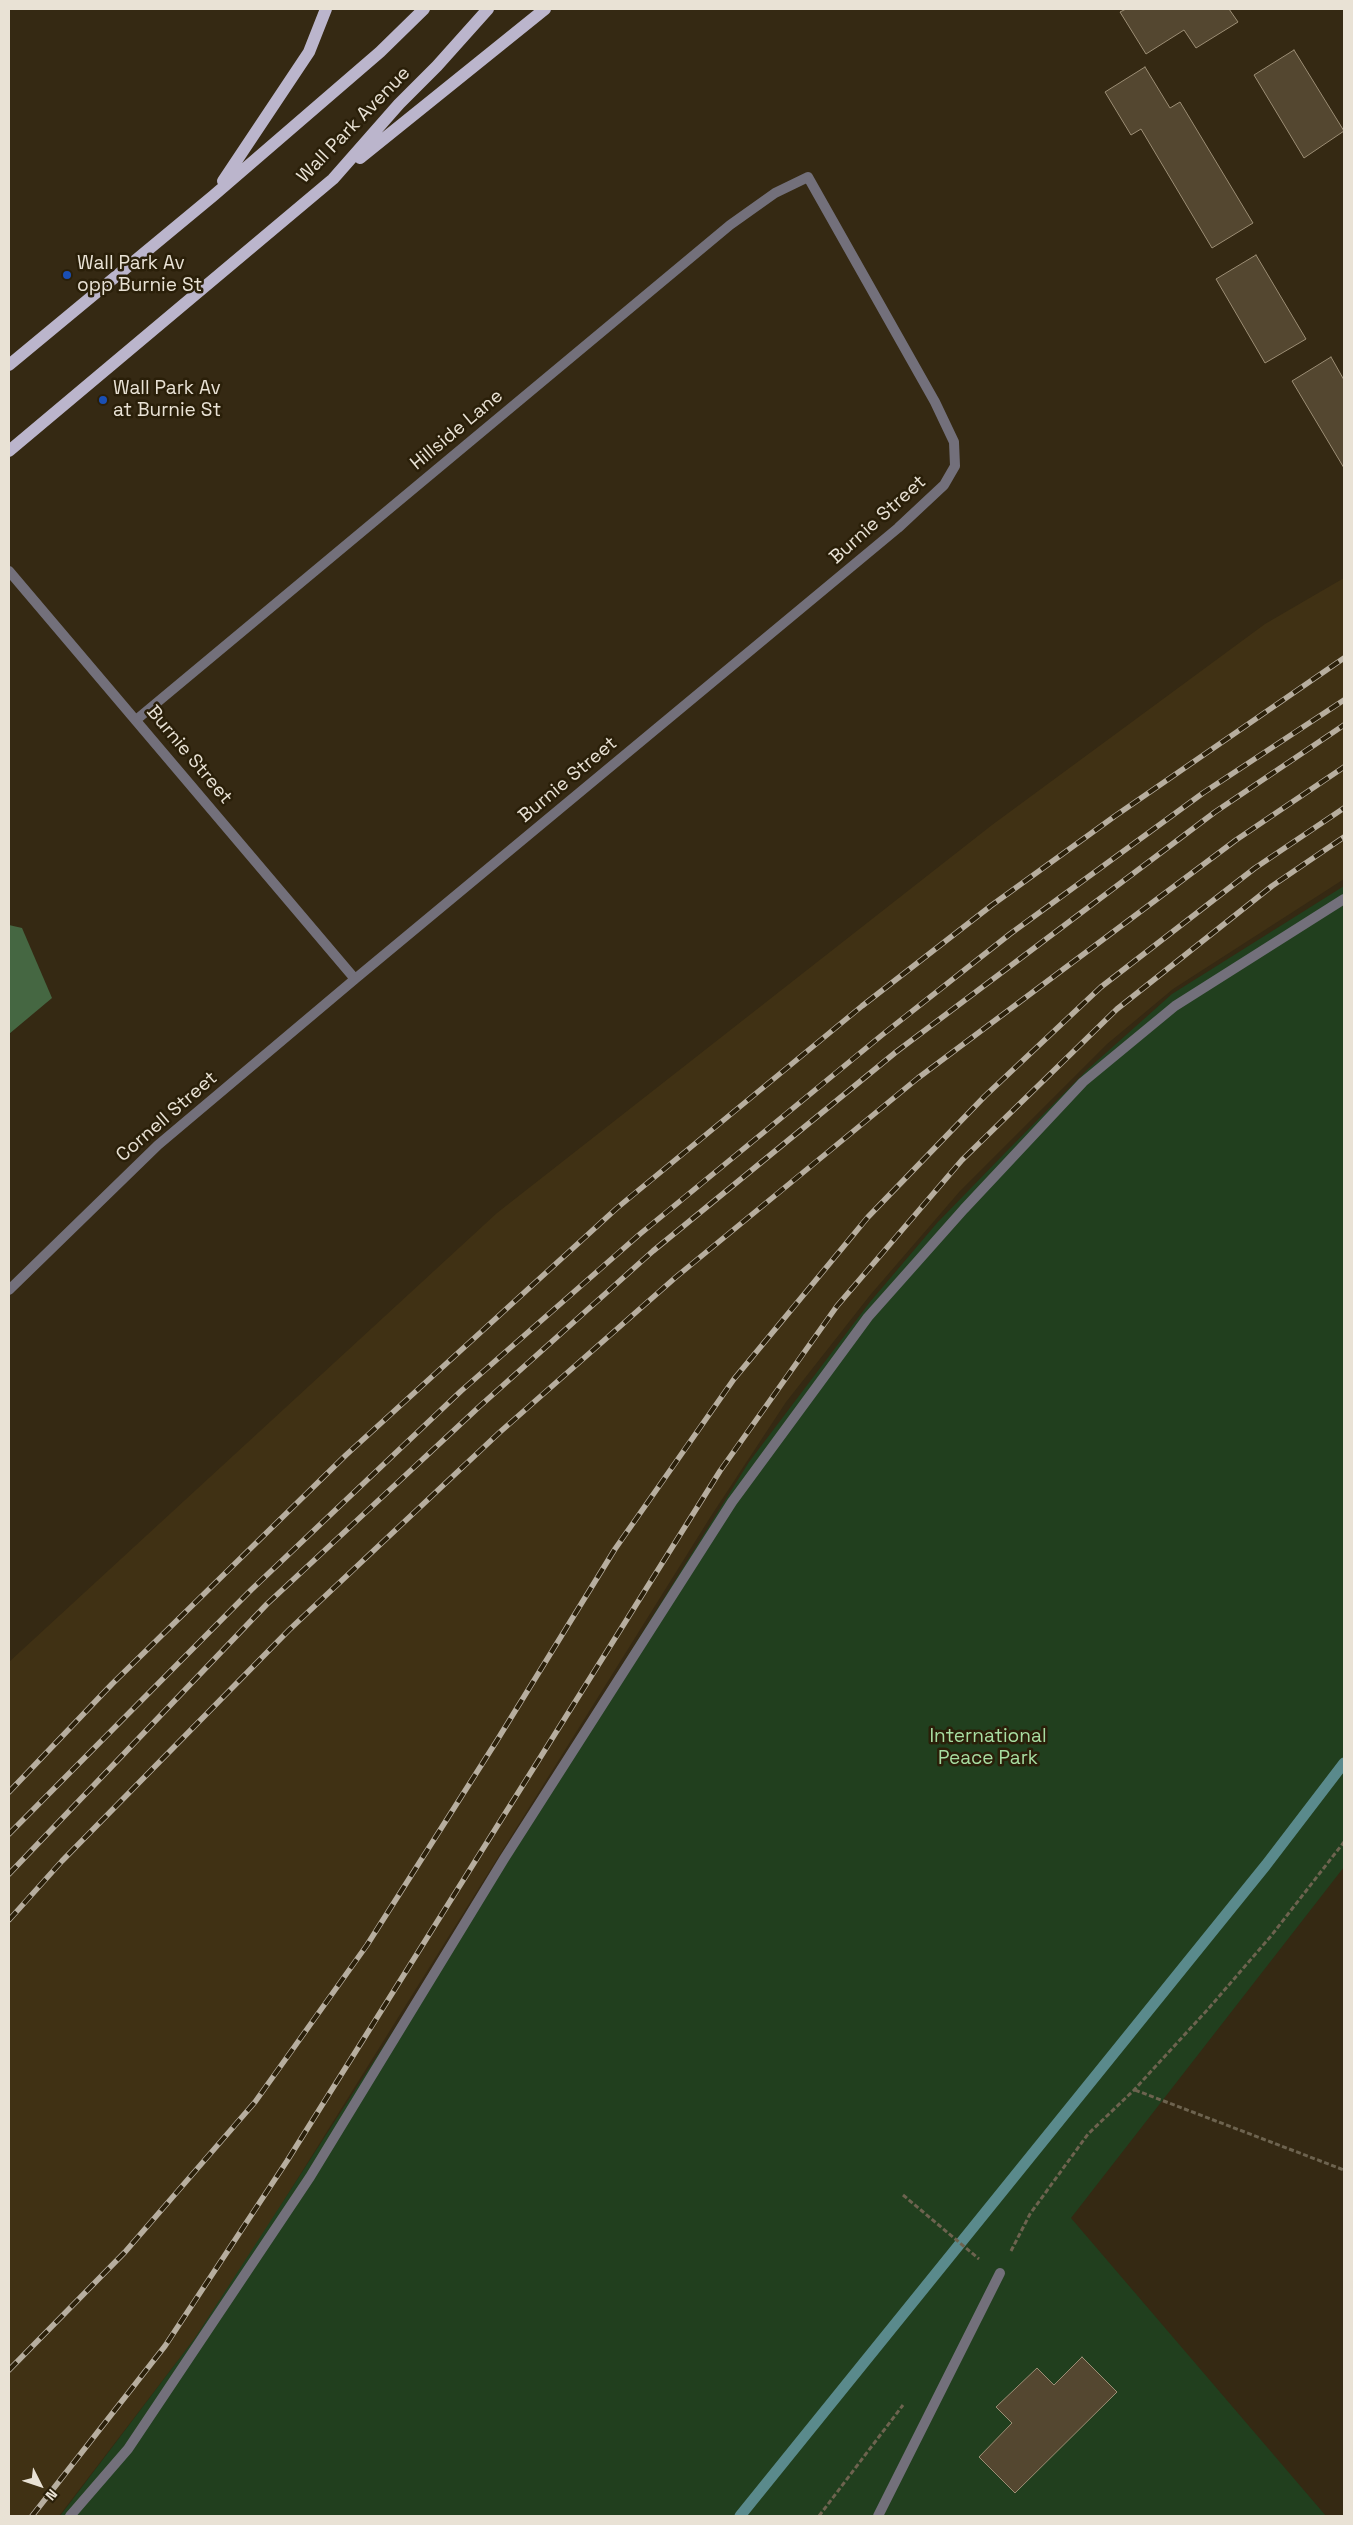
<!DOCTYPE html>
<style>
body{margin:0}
#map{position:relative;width:1353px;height:2525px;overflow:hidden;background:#352913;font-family:"Space Grotesk",sans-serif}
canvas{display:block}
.frame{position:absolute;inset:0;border:10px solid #e9e2d5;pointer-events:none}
.north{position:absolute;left:15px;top:2460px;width:50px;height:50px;-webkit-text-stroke:4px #2a1f09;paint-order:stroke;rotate:131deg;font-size:14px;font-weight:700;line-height:20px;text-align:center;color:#e9e2d5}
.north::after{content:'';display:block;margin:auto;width:18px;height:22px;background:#e9e2d5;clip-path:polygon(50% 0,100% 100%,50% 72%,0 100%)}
</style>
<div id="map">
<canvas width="1353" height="2525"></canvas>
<div class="frame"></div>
<div class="north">N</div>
</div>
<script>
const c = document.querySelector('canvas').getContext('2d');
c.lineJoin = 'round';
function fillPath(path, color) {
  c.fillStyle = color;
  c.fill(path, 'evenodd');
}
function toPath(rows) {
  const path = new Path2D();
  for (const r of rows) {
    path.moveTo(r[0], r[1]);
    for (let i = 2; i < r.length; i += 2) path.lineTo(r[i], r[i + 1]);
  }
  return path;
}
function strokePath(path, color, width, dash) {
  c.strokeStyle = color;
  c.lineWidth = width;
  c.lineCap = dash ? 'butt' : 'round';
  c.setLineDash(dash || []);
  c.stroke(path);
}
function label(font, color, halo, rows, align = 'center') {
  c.font = font + ' "Space Grotesk",sans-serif';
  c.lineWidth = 5;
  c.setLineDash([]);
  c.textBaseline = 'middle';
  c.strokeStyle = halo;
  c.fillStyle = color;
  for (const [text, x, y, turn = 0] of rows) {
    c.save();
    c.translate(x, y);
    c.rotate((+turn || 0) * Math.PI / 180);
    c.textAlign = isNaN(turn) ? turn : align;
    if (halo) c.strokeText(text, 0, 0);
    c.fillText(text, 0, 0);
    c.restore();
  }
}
const built = toPath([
 [1344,578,1344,879,1173,989,1107,1044,960,1191,871,1294,786,1402,711,1516,268,2226,195,2338,59,2516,9,2516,9,1662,497,1213,992,825,1265,624]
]);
const green = toPath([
 [1344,886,1344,1867,1071,2218,1326,2516,60,2516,195,2338,406,2011,749,1462,870,1302,937,1223,1006,1152,1088,1069,1172,994]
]);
const forest = toPath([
 [9,925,22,928,52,998,9,1034]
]);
const stream = toPath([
 [740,2516,1266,1865,1344,1763]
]);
const building = toPath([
 [1126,9,1229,9,1238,22,1196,48,1184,30,1146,54,1120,12,1126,9],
 [1294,50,1344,131,1304,158,1254,75,1294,50],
 [1145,67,1170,108,1180,102,1253,223,1212,248,1141,129,1131,135,1105,92,1145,67],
 [1256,255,1306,339,1265,363,1216,279,1256,255],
 [1331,357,1344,380,1344,468,1292,381,1331,357],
 [1082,2357,1117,2392,1015,2493,979,2457,1012,2423,996,2407,1037,2368,1054,2385,1082,2357]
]);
const path = toPath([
 [1135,2090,1344,2170],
 [903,2195,979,2259],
 [1011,2251,1030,2214,1088,2134,1134,2090,1209,2008,1271,1936,1344,1842],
 [819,2516,903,2405]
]);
const service = toPath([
 [70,2516,128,2449,310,2177,504,1859,732,1502,868,1317,964,1209,1083,1082,1175,1006,1344,899],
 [878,2516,1000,2273]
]);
const minor = toPath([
 [9,571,355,979,898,528,944,485,955,466,954,442,935,402,808,177,775,193,730,225,136,720],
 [9,1290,158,1145,355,979]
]);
const primary = toPath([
 [360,158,545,9],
 [223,181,309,52,326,9],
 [9,365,213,196,380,52,424,9],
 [9,451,333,179,399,104,437,66,488,9]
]);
const rail = toPath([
 [9,1792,112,1684,346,1455,617,1208,862,1006,992,905,1115,816,1344,658],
 [9,1834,251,1590,461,1391,640,1234,882,1035,1010,934,1203,793,1344,700],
 [9,1874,267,1604,480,1406,653,1251,896,1052,1215,812,1344,725],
 [9,1920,62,1861,289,1630,500,1432,676,1277,918,1078,1236,840,1344,767],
 [9,2370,125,2252,255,2102,367,1945,496,1742,615,1549,734,1379,868,1217,985,1096,1101,987,1255,868,1344,808],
 [32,2516,165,2346,287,2161,720,1471,837,1306,962,1160,1117,1009,1272,886,1344,837]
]);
const markers = [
 [67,275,5,"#1a4fb4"],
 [103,400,5,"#1a4fb4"]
];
const streetNames = [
 ["Wall Park Avenue",354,125,-46],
 ["Hillside Lane",457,430,-40],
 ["Burnie Street",878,520,-42],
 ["Burnie Street",189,755,50],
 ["Burnie Street",568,780,-40],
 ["Cornell Street",167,1117,-41]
];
const poiNames = [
 ["Wall Park Av",77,264],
 ["opp Burnie St",77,286],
 ["Wall Park Av",113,389],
 ["at Burnie St",113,411]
];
const parkNames = [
 ["International",988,1737],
 ["Peace Park",988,1759]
];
fillPath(built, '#403114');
fillPath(green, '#213f1e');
fillPath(forest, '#456742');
strokePath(stream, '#5a8a8c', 11);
fillPath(building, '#544730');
strokePath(building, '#9c8e75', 1);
strokePath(path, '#6d634f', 3, [5, 2.5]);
strokePath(service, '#73707b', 10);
strokePath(minor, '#73707b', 10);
strokePath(primary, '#bbb5cc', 12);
strokePath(rail, '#b7ae9f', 5.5);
strokePath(rail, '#2a1f09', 4, [11]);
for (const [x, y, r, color] of markers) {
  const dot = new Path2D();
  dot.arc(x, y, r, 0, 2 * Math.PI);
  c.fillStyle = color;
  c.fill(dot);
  strokePath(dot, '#2a1f09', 2);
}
label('19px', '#e9e2d5', '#2a1f09', streetNames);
label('19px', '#e9e2d5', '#2a1f09', poiNames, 'left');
label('19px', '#a7dda1', '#2a1f09', parkNames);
</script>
